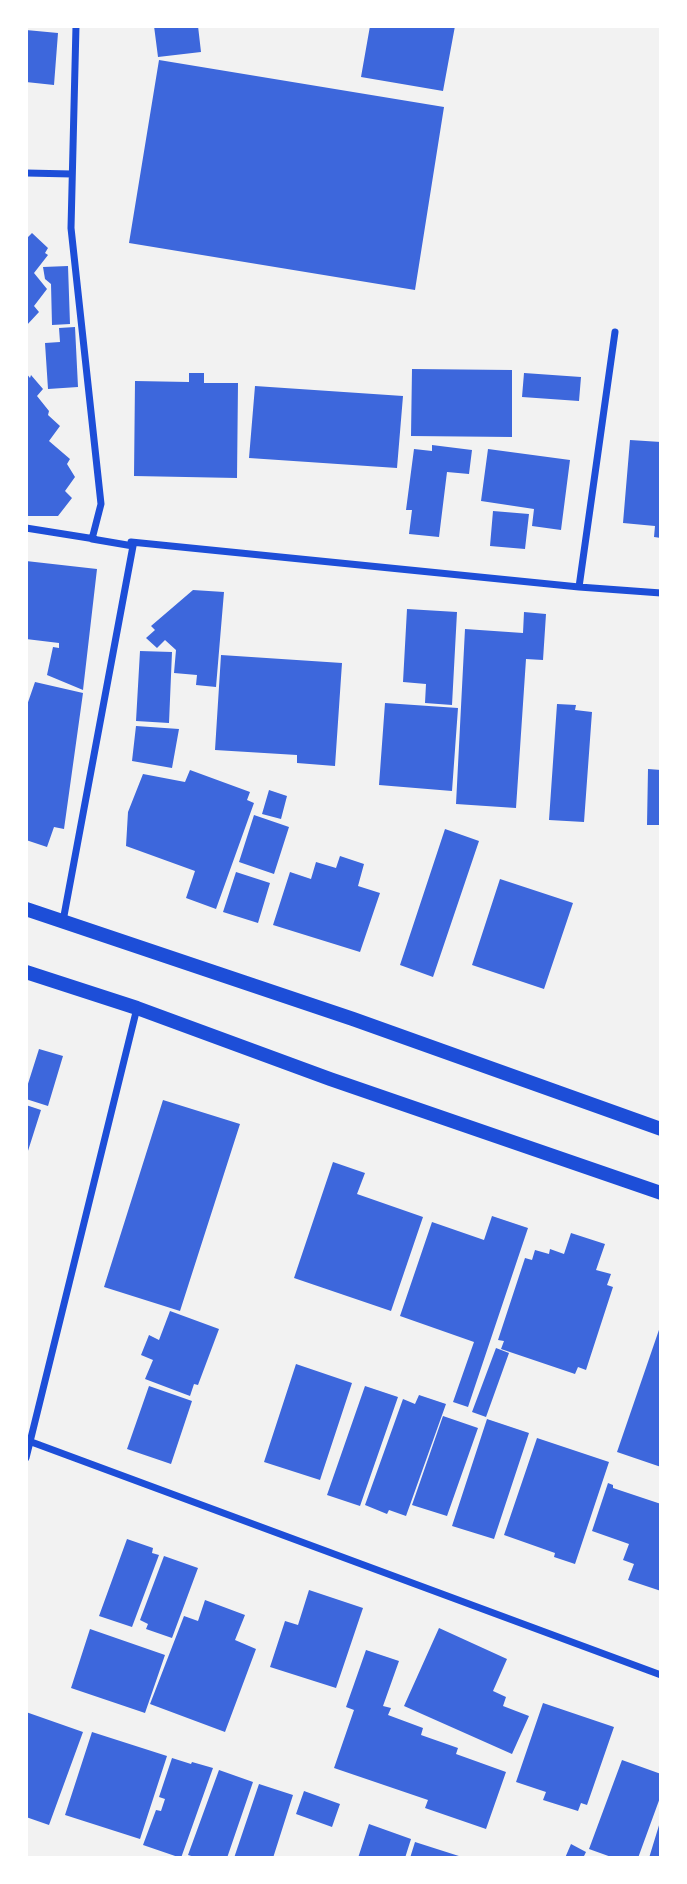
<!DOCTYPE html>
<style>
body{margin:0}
#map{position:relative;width:687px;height:1884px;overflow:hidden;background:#f2f2f2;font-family:"DM Sans",sans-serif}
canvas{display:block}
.frame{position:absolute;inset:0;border:28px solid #fff;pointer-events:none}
</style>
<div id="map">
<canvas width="687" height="1884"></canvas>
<div class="frame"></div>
</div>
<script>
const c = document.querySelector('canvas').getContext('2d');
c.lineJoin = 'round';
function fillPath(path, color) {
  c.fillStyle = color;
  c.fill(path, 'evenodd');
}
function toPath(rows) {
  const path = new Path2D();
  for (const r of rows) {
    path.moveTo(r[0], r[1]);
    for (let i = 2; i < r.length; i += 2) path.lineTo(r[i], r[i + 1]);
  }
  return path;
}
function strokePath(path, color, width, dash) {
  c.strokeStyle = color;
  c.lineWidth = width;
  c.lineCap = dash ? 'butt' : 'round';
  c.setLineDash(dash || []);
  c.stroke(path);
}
const building = toPath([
 [154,26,198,26,201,52,158,57],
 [370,26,455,26,443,91,361,77],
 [26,30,58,33,54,85,26,82],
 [159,60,444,107,415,290,129,243],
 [32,233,48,248,45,253,48,255,34,273,47,289,34,306,39,312,26,326,26,239],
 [68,266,70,324,52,325,51,284,45,279,43,267],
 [75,327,78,387,48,389,45,343,60,342,59,328],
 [412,369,512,370,512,437,411,436],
 [26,373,30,378,31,375,43,389,37,396,49,411,48,415,60,426,49,441,70,459,67,464,75,477,65,491,72,498,58,516,26,516],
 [189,373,204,373,204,383,238,383,237,478,134,476,135,381,189,382],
 [524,373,581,377,579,401,522,397],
 [255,386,403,396,397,468,249,458],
 [630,440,661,442,661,538,654,537,655,526,623,523],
 [432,445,472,450,469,474,447,472,439,537,409,534,412,510,406,510,414,449,432,451],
 [488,449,570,460,561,530,532,526,534,509,481,501],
 [493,511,529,514,525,549,490,546],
 [26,561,97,569,83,690,47,675,53,647,59,648,59,643,26,639],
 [193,590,224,592,216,687,196,685,197,675,174,673,176,650,165,640,157,648,146,638,155,630,151,626],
 [407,609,457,612,452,705,425,703,426,684,403,682],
 [524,612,546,614,543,660,526,659,516,808,456,804,465,629,523,633],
 [140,651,172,652,169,723,136,721],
 [221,655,342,663,335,766,297,763,297,755,215,750],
 [35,682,83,693,64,829,54,827,47,847,26,840,26,708],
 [385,703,458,708,452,791,379,785],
 [557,704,576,705,575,710,592,712,584,822,549,820],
 [136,726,179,729,172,768,132,761],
 [648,769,661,770,661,825,647,825],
 [190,770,250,792,247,800,254,803,216,909,186,898,195,871,126,846,128,812,143,774,185,782],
 [269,790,287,796,281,819,262,814],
 [254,815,289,827,274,874,239,862],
 [445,829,479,841,433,977,400,965],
 [340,856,364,864,358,886,380,893,360,952,273,925,290,872,311,879,316,862,336,868],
 [236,872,270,883,258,923,223,912],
 [500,879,573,903,544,989,472,965],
 [39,1049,63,1056,48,1106,26,1099,26,1090],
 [163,1100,240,1124,180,1311,104,1287],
 [26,1105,41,1110,27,1154,26,1154],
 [333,1162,365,1173,357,1194,423,1217,391,1311,294,1278],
 [492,1216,528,1228,468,1407,453,1402,474,1342,400,1316,432,1222,484,1240],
 [571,1233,605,1244,596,1270,611,1274,607,1285,613,1287,586,1370,578,1367,575,1374,501,1349,504,1341,498,1340,525,1258,532,1260,535,1250,549,1254,550,1249,564,1254],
 [170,1311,219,1329,198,1385,194,1384,190,1396,145,1379,153,1360,141,1355,149,1335,159,1340],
 [661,1324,661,1467,617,1452],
 [496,1348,509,1353,486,1417,472,1412],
 [296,1364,352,1383,320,1480,264,1462],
 [149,1386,192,1401,171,1464,127,1449],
 [365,1386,398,1397,360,1506,327,1495],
 [419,1395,446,1404,406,1516,389,1510,387,1514,365,1505,403,1399,415,1404],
 [443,1416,478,1428,447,1516,412,1505],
 [487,1419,529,1433,494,1539,452,1526],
 [537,1438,609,1462,575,1564,554,1557,555,1553,504,1535],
 [608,1483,613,1485,613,1488,661,1504,661,1591,628,1580,634,1564,623,1560,629,1544,592,1531],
 [127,1539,153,1548,152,1553,159,1555,132,1627,99,1616],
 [164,1556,198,1568,172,1638,146,1629,148,1624,140,1620],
 [309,1590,363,1608,336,1688,270,1667,285,1621,298,1625],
 [205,1600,245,1615,235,1640,256,1649,225,1732,150,1704,184,1616,198,1621],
 [439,1628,507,1659,493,1691,506,1697,503,1706,529,1716,512,1754,404,1706],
 [90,1629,165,1655,145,1713,71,1688],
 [366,1650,399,1661,383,1706,391,1708,388,1715,423,1728,421,1735,458,1748,456,1754,506,1772,486,1829,425,1808,428,1800,334,1768,354,1710,346,1707],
 [543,1703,614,1727,587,1805,581,1803,578,1811,543,1800,546,1792,516,1782],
 [26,1712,83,1732,49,1825,26,1817],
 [92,1732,167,1756,140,1839,65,1815],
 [172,1758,191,1764,192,1762,213,1768,181,1858,143,1845,156,1810,161,1811,165,1799,159,1797],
 [622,1760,661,1774,661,1795,638,1858,614,1858,589,1849],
 [219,1770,253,1782,227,1858,198,1858,188,1855],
 [259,1784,293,1795,273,1858,234,1858],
 [304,1791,340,1804,332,1827,296,1814],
 [660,1822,661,1858,649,1858],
 [369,1824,411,1839,405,1858,358,1858],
 [415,1842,462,1857,462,1858,410,1858],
 [571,1844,586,1852,583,1858,565,1858]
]);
const minor = toPath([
 [26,173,72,174],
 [26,528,95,539],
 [131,542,579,587,615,332],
 [579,587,661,593],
 [63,921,133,546,92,539,101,504,71,228,76,26],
 [26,1440,661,1675],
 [26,1458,137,1008]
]);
const secondary = toPath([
 [26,909,353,1019,661,1129],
 [26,972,137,1008,330,1079,661,1193]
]);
fillPath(building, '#3d67dc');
strokePath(minor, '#1d4ed8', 7);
strokePath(secondary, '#1d4ed8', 14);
</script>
